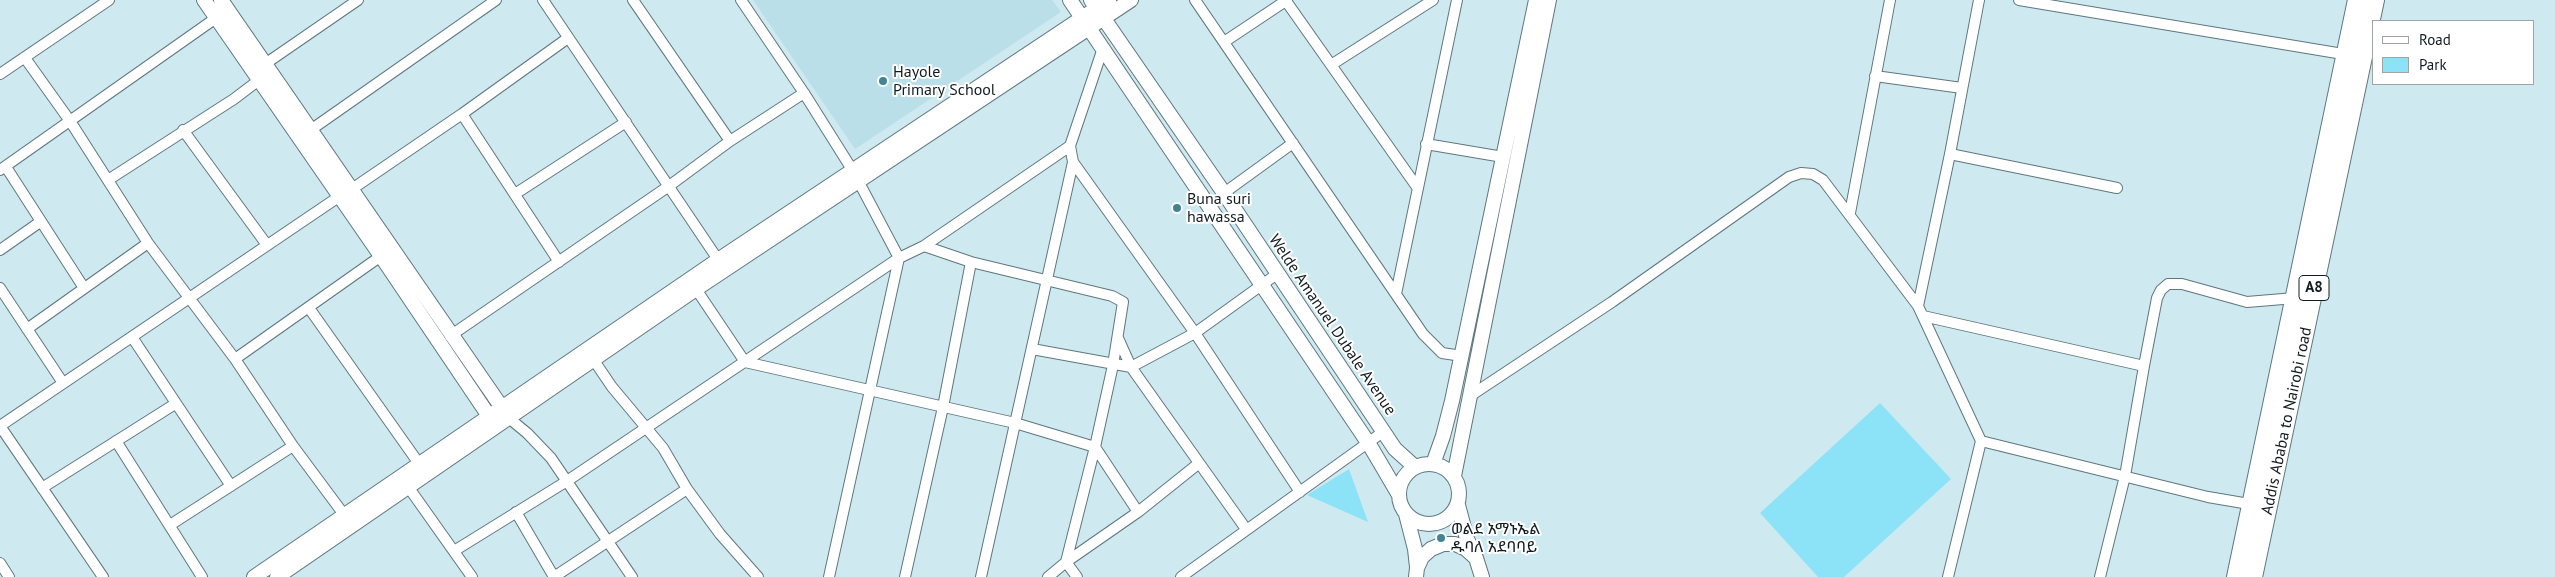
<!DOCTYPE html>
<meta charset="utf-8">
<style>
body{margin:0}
#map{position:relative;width:2555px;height:577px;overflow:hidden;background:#cee9f0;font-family:"PT Sans",sans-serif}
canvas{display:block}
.legend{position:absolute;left:2372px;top:20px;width:162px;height:65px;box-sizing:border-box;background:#fff;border:1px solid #a0a4a5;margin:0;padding:6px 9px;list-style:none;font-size:15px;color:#121c1f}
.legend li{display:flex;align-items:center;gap:10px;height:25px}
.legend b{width:25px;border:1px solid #a0a4a5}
</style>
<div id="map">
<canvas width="2555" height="577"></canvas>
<ul class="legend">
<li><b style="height:6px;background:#fff"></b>Road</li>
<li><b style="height:14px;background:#8ce3f8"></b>Park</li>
</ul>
</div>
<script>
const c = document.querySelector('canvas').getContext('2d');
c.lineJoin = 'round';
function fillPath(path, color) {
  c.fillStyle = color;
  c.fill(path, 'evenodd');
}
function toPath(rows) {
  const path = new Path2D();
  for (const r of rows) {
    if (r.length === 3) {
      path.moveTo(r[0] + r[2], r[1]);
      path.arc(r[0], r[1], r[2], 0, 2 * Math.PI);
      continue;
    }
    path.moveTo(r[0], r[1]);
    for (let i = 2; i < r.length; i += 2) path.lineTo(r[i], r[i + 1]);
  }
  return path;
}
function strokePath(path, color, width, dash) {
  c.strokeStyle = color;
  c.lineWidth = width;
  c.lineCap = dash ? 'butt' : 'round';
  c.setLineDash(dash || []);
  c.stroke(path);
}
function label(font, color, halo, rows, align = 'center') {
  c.font = font + ' "PT Sans","Noto Sans Ethiopic",sans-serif';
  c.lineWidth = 4;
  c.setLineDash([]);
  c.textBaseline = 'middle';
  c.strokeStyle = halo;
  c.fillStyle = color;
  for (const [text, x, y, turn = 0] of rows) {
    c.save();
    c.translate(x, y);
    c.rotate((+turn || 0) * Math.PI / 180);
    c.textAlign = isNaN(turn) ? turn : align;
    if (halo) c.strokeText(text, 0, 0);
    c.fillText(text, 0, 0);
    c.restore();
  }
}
const built = toPath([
 [753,0,1052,0,1061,12,855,149]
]);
const green = toPath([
 [1880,403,1951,479,1844,577,1818,577,1760,513],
 [1349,469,1368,522,1307,495]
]);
const street = toPath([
 [543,0,721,264],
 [633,0,730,141],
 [741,0,804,93,853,171,899,258,829,577],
 [1195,0,1423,334,1442,353,1462,356],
 [2019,0,2349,55],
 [1286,1,1417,187],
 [1224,42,1287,0],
 [25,58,70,121,148,243,235,359,293,446,348,520],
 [265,64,358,0],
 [1331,65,1433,0],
 [0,74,109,0],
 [1875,76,1962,88],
 [462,114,559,262],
 [312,129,496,0],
 [183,130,267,245],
 [1426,144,1503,157],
 [1950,154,2117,188],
 [1073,162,1195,333,1300,492],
 [6,167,84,288],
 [0,170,216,18],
 [108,180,234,99,259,80],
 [352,189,462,114,568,38],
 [1224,193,1293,143],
 [515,194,626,122],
 [1850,213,1890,0],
 [924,246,971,262,1112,296,1123,302,1113,365,1095,447,1066,562,1077,577],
 [0,250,40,222],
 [0,288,63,383],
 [696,289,745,362,1015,423,1095,447,1138,512],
 [1396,294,1457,0],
 [309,308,420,465],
 [1923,316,2144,366],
 [27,329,148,243],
 [450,336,669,186,730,141,804,93],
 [132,337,231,486],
 [1118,338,1131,367,1246,529],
 [1032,349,1131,367,1195,333,1277,274],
 [235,359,381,256],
 [593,359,612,387,663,448,687,489,720,534,758,577],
 [1470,396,1612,302,1789,177,1801,173,1813,174,1823,180,1918,306],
 [510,419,527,433,551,458,632,577],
 [0,426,340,196],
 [0,426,103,577],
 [116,441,202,577],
 [1981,441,2208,497,2255,505],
 [42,488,175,404],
 [409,488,472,577],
 [516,512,554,577],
 [170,525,293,446],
 [454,551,567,481,899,258,924,246,1070,146],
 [0,563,9,577],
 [554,577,687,489],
 [905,577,943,407,971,262],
 [981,577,1073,162,1070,146,1103,48],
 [1048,577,1066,562,1138,512,1198,464],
 [1181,577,1383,432],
 [1948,577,1981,441,1918,306,1950,154,1979,0],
 [2100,577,2125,476,2144,366,2157,298,2161,290,2168,284,2182,284,2247,302,2295,298]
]);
const secondary = toPath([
 [204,0,381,256,495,425],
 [221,0,507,415],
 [1070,0,1369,444,1399,495],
 [1091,0,1224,193,1395,449,1415,467],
 [1429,494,30],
 [1433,464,1443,436,1452,401,1536,0],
 [1454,476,1549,0],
 [1458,505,1467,539,1475,555],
 [1406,514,1415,549,1417,567],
 [254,577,718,260,1109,0],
 [277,577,696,289,1131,0],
 [1416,577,1417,568,1422,557,1431,549,1443,544,1455,544,1466,549,1476,558,1482,577]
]);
const highway = toPath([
 [2236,577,2357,0],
 [2253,577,2375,0]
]);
const markers = [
 [883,81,5,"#418594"],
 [1177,208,5,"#418594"],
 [1441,538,5,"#418594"]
];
const shields = [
 [2314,288,30]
];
const shieldNames = [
 ["A8",2314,288]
];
const poiNames = [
 ["Hayole",893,72],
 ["Primary School",893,90],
 ["Buna suri",1187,199],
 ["hawassa",1187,217],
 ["ወልደ አማኑኤል",1451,529],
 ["ዱባለ አደባባይ",1451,547]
];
const streetNames = [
 ["Welde Amanuel Dubale Avenue",1332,325,56],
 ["Addis Ababa to Nairobi road",2287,421,-78]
];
fillPath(built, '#bbdfe8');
fillPath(green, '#8ce3f8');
strokePath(street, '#5f777d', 12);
strokePath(secondary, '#5f777d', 16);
strokePath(highway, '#5f777d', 20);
strokePath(street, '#fff', 10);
strokePath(secondary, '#fff', 14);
strokePath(highway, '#fff', 18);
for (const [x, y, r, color] of markers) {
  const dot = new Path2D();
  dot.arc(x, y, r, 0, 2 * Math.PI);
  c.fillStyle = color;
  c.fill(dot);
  strokePath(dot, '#fff', 2);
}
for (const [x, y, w] of shields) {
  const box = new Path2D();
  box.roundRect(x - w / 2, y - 12.5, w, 25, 4);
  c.fillStyle = '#fff';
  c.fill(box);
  strokePath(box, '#121c1f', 1);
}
label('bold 15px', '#121c1f', null, shieldNames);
label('16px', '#121c1f', '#fff', poiNames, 'left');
label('16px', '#121c1f', '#fff', streetNames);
</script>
